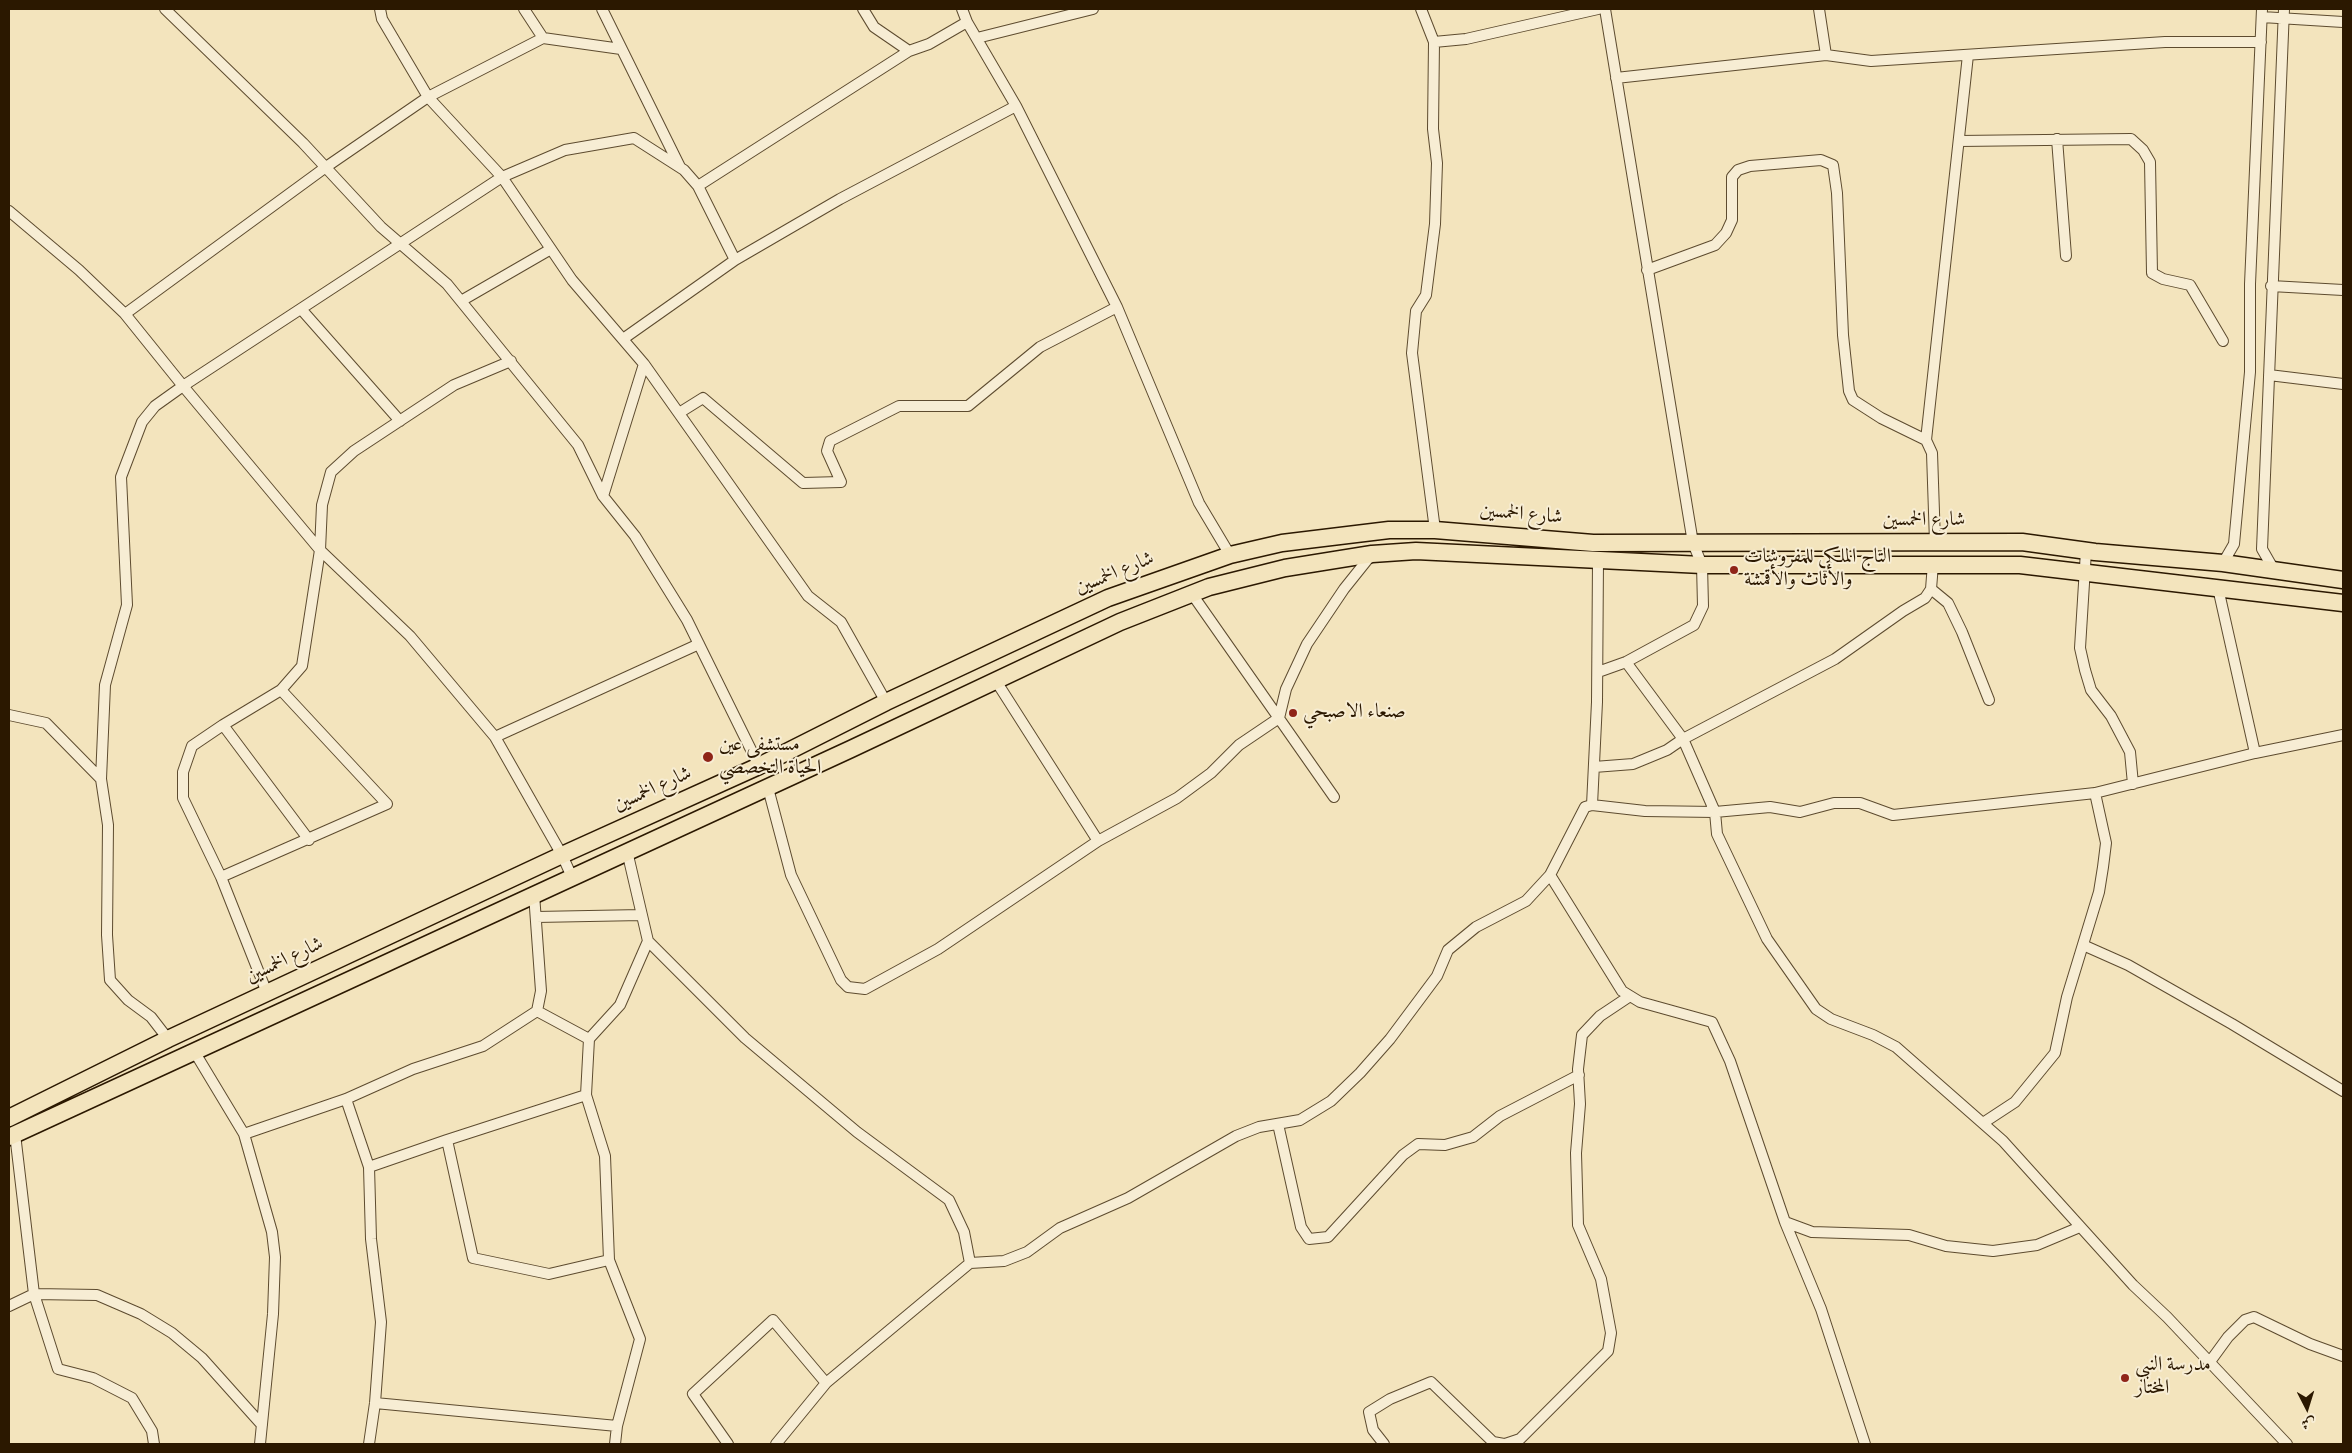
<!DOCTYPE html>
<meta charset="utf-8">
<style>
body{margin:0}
#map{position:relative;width:2352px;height:1453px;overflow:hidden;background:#f3e4bd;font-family:"IM FELL English",Amiri,serif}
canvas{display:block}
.frame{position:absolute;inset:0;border:10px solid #2b1800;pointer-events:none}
.north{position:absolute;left:2282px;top:1383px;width:50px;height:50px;-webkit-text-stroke:4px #f7edd4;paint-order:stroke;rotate:175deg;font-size:14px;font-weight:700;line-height:20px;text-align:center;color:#2b1800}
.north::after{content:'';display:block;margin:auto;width:18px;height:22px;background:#2b1800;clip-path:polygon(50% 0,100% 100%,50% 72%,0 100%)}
</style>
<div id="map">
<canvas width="2352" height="1453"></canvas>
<div class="frame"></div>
<div class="north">ش</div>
</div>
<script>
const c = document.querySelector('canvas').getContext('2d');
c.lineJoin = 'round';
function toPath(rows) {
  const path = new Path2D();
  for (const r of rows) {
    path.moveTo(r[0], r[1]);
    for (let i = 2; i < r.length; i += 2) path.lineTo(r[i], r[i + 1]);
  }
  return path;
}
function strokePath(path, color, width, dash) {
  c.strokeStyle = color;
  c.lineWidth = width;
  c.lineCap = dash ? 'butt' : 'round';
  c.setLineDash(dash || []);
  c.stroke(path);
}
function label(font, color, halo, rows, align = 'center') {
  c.font = font + ' "IM FELL English",Amiri,serif';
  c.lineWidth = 4;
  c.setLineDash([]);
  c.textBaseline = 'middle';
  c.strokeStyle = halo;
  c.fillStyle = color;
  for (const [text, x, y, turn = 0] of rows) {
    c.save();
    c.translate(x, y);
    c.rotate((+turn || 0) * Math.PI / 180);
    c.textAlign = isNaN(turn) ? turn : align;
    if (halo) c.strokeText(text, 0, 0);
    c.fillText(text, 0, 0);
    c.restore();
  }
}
const street = toPath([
 [165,9,303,143,381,227,447,284,578,445,603,496,635,536,687,620,759,766],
 [524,9,543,38,621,49],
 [602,9,680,167],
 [863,9,874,27,909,51,929,44,967,22,962,9],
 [1421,9,1434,42],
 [1819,9,1826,55,1871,61,2165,42,2261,42],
 [2262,17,2343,22],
 [977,38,1093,9],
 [1616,78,1826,55],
 [1016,106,1117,307],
 [2057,139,2066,256],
 [1959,141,2131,139,2143,150,2150,162,2152,273,2163,279,2190,285,2223,341],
 [698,186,909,51],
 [9,211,79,270,125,314,183,386,502,177,428,97,543,38],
 [1647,270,1715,245,1726,233,1732,220,1732,177,1738,170,1750,166,1821,160,1833,165,1837,193,1843,335,1849,391,1853,400,1881,418,1926,440,1932,453,1935,542],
 [2271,286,2343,290],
 [461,301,551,249],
 [301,309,400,421],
 [125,314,326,167,428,97,382,19,380,9],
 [623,339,735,260],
 [644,364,808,596,841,622,886,702],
 [2269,375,2343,384],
 [679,413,703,398,803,483,841,482,827,451,830,441,899,406,968,406,1040,347,1117,307,1199,503,1230,555],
 [1926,440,1968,55],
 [603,496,644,364,572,280,502,177,565,150,634,138,684,170,698,186,735,260,840,199,1016,106,967,22],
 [1435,530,1412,353,1416,311,1426,295,1435,224,1437,163,1433,129,1434,42,1466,39,1598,9],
 [2086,551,2080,648,2085,670,2091,690,2111,716,2130,752,2133,784],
 [2223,563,2234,544,2250,372,2250,284,2262,9],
 [2274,570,2262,549,2284,9],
 [2218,588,2255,753],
 [1931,589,1948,603,1962,632,1989,700],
 [1192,594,1334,797],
 [1626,662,1683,739,1715,812,1717,834,1767,939,1816,1009,1831,1019,1873,1035,1896,1047,2003,1141,2133,1285,2167,1317,2287,1444],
 [1598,672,1626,662,1694,625,1703,606,1702,565,1693,543,1605,9],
 [996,681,1098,841],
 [9,715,46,723,101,779],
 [223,725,309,840],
 [495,737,699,644],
 [1594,767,1633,764,1667,750,1683,739,1835,659,1903,611,1925,598,1931,589,1933,564],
 [768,788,791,875,841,980,848,987,865,989,938,949,1098,841,1177,798,1211,773,1239,745,1279,718,1286,689,1307,644,1344,589,1372,554],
 [1592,805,1597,702,1598,561],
 [1550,875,1622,991,1640,1002,1712,1022,1730,1061,1785,1222,1812,1232,1909,1235,1946,1246,1993,1251,2037,1245,2080,1227],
 [221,877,387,804,281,690],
 [536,917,642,915],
 [648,941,745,1038,857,1132,949,1200,964,1232,970,1263,826,1383],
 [2083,945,2128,965,2232,1024,2343,1091],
 [267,993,221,877,183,798,183,772,192,746,223,725,281,690,302,666,320,550,322,505,331,472,354,451,454,385,511,361],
 [537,1011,589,1039],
 [168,1039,151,1017,128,1000,110,980,107,935,108,825,101,779,105,685,127,605,121,477,142,422,155,406,183,386,320,550,410,636,495,737,562,855,572,877],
 [194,1051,244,1134,272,1232,275,1257,273,1314,260,1444],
 [586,1095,447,1140,473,1258,549,1274,609,1260,605,1156,586,1095,589,1039,620,1005,648,941,627,851],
 [346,1099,369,1167,371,1239,381,1322,375,1403,369,1444],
 [1983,1123,2015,1102,2055,1053,2067,997,2099,892,2103,867,2106,843,2095,793],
 [1278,1124,1301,1227,1309,1239,1328,1237,1403,1155,1418,1144,1445,1145,1473,1137,1500,1116,1579,1075],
 [15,1134,34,1294,58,1369,93,1378,132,1398,152,1431,154,1444],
 [244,1134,346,1099,413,1069,483,1046,537,1011,541,991,534,894],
 [369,1167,447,1140],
 [1785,1222,1821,1309,1865,1444],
 [609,1260,640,1339,617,1426,615,1444],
 [970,1263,1004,1261,1027,1252,1060,1228,1128,1198,1236,1136,1259,1127,1300,1120,1331,1101,1360,1073,1390,1039,1437,976,1448,950,1476,927,1526,901,1550,875,1585,807,1592,805,1645,811,1715,812,1770,807,1800,812,1834,803,1860,803,1893,815,2095,793,2255,753,2343,735],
 [9,1306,34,1294,97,1295,141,1314,172,1333,202,1358,262,1425],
 [2209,1363,2228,1337,2245,1320,2254,1317,2310,1344,2343,1356],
 [375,1403,617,1426],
 [728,1444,693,1394,773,1320,826,1383,776,1444],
 [1384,1444,1373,1430,1369,1412,1390,1399,1431,1382,1493,1442,1504,1444],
 [1505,1444,1520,1439,1608,1351,1611,1333,1601,1279,1578,1225,1576,1153,1580,1104,1578,1069,1582,1035,1600,1016,1630,996]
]);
const primary = toPath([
 [9,1118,168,1039,562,855,759,766,886,702,1108,598,1230,555,1282,543,1389,530,1435,530,1593,543,2022,542,2095,552,2223,563,2343,580],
 [9,1137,851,749,1120,622,1209,587,1285,568,1372,554,1416,551,1702,565,2020,565,2343,603]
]);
const markers = [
 [1734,570,5,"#8f2418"],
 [1293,713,5,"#8f2418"],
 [708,757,6,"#8f2418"],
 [2125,1378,5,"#8f2418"]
];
const streetNames = [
 ["شارع الخمسين",1521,515,5],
 ["شارع الخمسين",1924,521],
 ["شارع الخمسين",1115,574,-22],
 ["شارع الخمسين",653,790,-24],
 ["شارع الخمسين",285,961,-25]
];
const poiNames = [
 ["التاج الملكي للمفروشات",1744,558],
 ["والأثاث والأقمشة",1744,581],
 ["صنعاء الاصبحي",1303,713],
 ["مستشفى عين",719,746],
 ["الحياة التخصصي",719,769],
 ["مدرسة النبي",2135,1366],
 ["المختار",2135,1389]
];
strokePath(street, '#5d4b2f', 12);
strokePath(primary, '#2b1800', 19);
strokePath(street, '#f7edd4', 10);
strokePath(primary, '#f3e4bd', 16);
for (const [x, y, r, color] of markers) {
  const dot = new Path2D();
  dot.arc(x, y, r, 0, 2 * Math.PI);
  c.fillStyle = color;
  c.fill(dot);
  strokePath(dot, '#f7edd4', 2);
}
label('20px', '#2b1800', '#f7edd4', streetNames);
label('20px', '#2b1800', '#f7edd4', poiNames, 'left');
</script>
